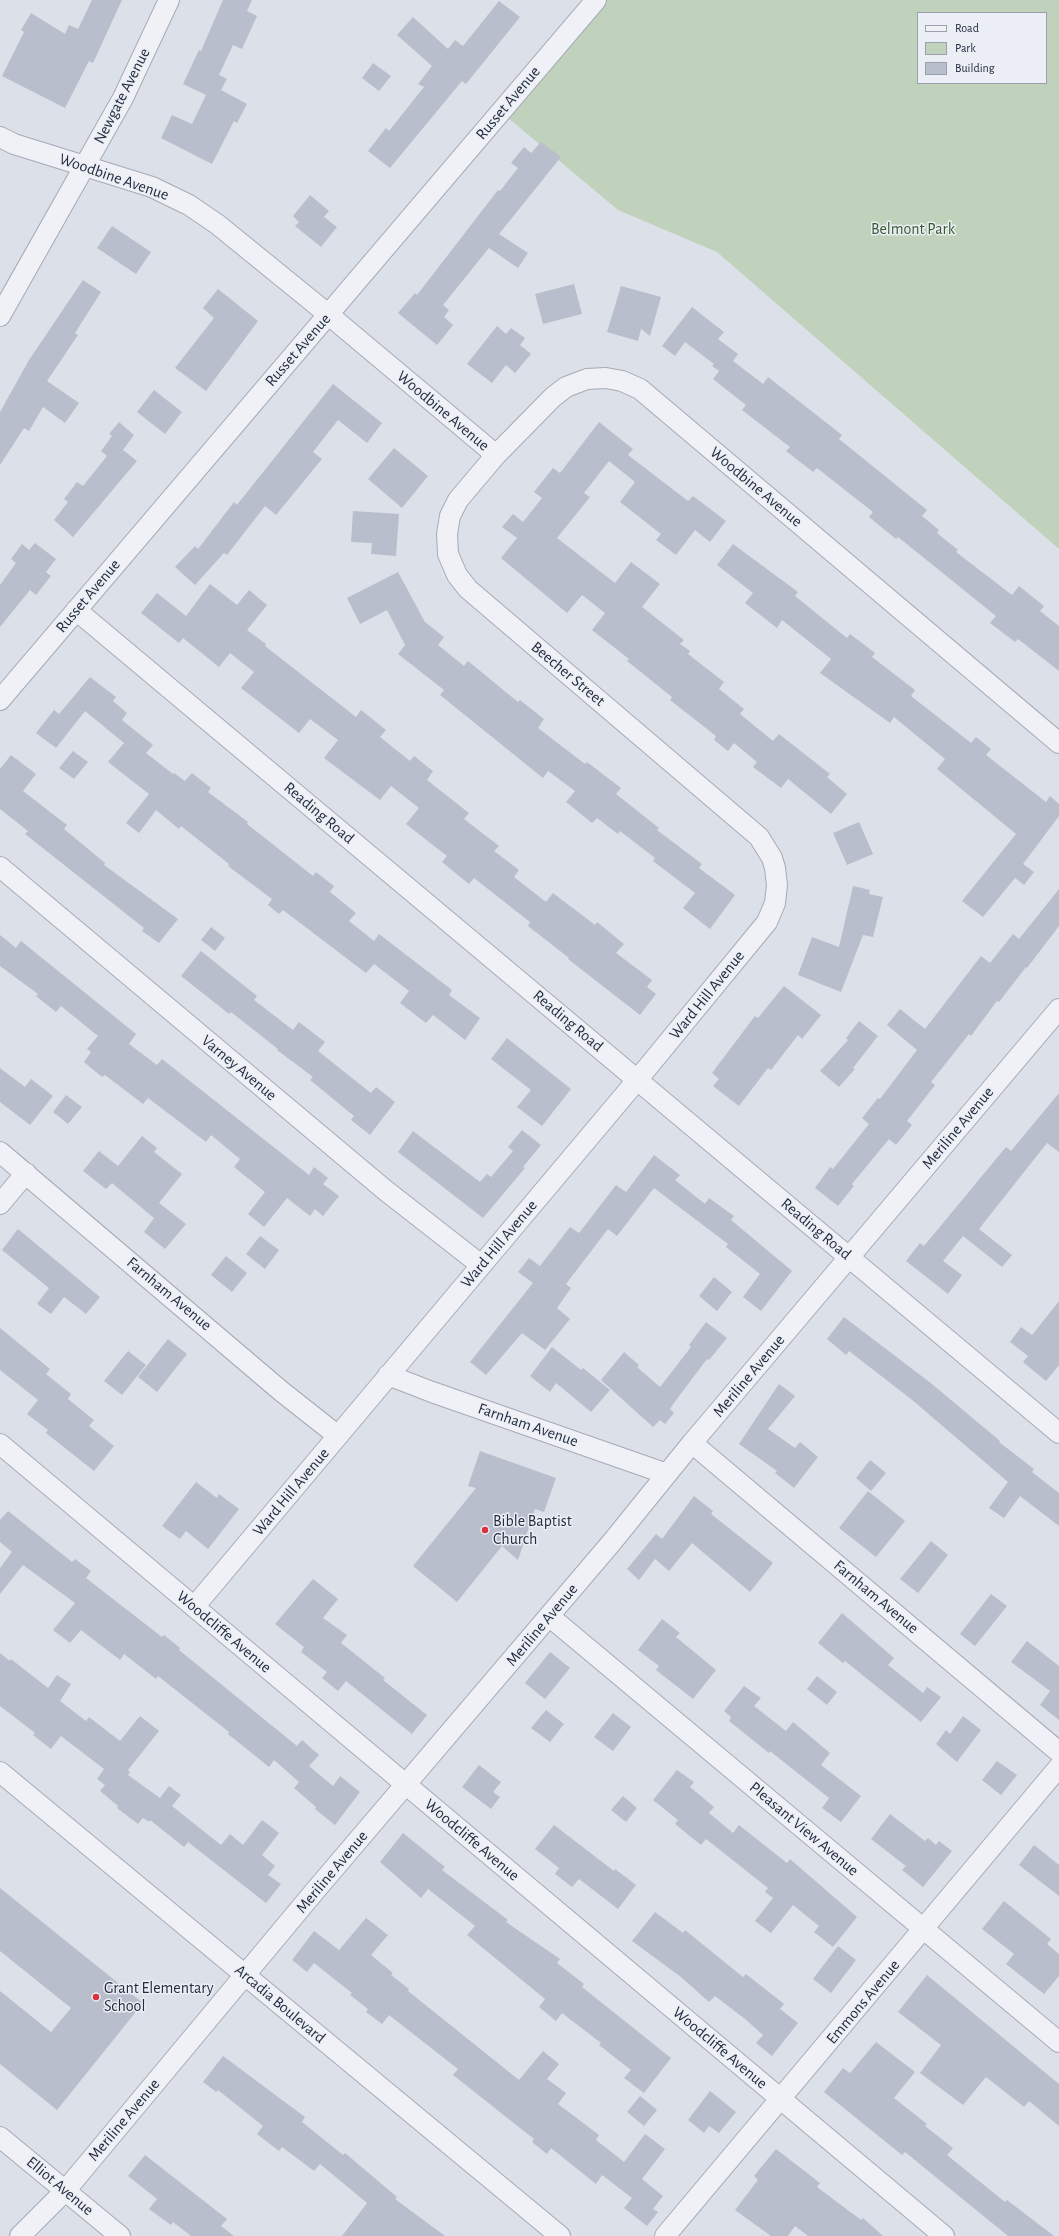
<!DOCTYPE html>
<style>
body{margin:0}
#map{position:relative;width:1059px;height:2236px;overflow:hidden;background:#dce0e8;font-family:"Alegreya Sans",sans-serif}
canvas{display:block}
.legend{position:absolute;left:917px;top:12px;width:130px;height:72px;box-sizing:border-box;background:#ebeff5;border:1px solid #9ba1ac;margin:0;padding:5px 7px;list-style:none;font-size:12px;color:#242c3f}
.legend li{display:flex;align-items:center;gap:8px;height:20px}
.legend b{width:20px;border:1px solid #9ba1ac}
</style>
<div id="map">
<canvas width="1059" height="2236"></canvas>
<ul class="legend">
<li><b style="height:5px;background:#eff1f6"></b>Road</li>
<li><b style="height:11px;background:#c0d2bc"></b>Park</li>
<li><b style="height:11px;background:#b8becb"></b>Building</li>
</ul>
</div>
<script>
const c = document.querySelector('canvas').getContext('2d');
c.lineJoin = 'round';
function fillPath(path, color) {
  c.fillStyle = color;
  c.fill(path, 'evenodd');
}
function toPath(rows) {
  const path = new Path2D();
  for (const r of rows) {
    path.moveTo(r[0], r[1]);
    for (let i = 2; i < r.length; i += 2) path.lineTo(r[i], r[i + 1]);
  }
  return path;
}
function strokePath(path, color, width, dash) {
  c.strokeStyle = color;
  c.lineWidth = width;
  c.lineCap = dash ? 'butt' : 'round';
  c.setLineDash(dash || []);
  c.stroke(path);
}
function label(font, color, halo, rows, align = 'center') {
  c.font = font + ' "Alegreya Sans",sans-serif';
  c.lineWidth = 3;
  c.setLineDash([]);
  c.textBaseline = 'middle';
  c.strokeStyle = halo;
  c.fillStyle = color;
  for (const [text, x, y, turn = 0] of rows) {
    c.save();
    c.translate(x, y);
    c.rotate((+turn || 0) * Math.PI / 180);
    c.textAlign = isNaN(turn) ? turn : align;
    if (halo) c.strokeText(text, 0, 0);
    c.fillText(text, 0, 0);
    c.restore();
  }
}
const green = toPath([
 [596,0,1059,0,1059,549,717,252,618,210,501,112],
 [918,13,1046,13,1046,83,918,83]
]);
const building = toPath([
 [92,0,122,0,93,63,89,61,65,108,2,76,24,32,21,30,31,13,65,34,69,25,78,29],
 [223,0,252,0,247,11,257,16,242,49,233,45,219,75,227,79,221,90,247,104,237,123,234,121,212,164,161,138,172,115,192,124,206,95,183,84,199,50,201,51],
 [499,1,520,17,466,84,462,81,390,168,368,151,386,128,389,131,424,87,418,84,432,66,397,35,413,17,448,49,455,40,463,46],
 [373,63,391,76,379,91,362,78],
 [541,142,561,157,499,234,528,253,518,268,489,248,443,305,449,310,444,317,453,325,437,345,398,313,415,293,417,295,498,190,500,191,518,168,511,163,524,147,531,153],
 [310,195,329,211,324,217,337,227,321,247,295,226,299,222,293,216],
 [112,226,151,252,136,274,97,248],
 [83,280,101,292,75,333,78,335,47,381,79,403,65,423,43,407,29,431,24,428,0,465,0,412,29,360],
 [574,284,582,314,543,324,535,294],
 [621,286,661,297,650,336,641,329,638,341,607,332],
 [218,289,258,321,206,391,175,368,214,318,203,308],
 [692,307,724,332,718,339,738,354,733,361,763,384,768,377,842,435,839,439,927,510,922,516,939,530,937,533,958,550,956,552,1012,595,1019,586,1044,606,1040,611,1059,626,1059,671,1018,639,1015,642,990,623,996,616,898,537,896,539,869,517,873,512,817,468,813,472,786,451,790,447,742,410,746,405,713,379,719,371,712,366,714,364,685,342,675,356,662,346],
 [497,326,506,334,511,328,525,338,520,345,531,354,515,373,506,365,492,383,467,364],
 [333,384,382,423,367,443,338,420,313,452,322,459,276,515,265,506,227,555,224,553,195,585,175,567,195,546,198,549,234,502,237,505],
 [154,390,182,412,165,434,137,412],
 [119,422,134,435,123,450,137,461,73,537,54,520,68,502,64,499,77,482,83,486,107,456,101,451,112,436,109,434],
 [599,422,633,449,628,455,688,501,693,496,726,521,710,542,695,530,676,555,656,540,661,534,620,502,635,482,609,461,584,493,590,497,557,538,615,583,631,562,660,584,642,607,684,640,680,644,690,651,688,654,724,682,719,689,744,709,740,714,773,741,779,734,830,774,827,777,847,794,831,814,788,779,781,788,753,767,757,762,734,743,728,751,714,740,716,736,670,700,672,697,627,661,629,659,592,630,605,613,582,595,567,613,501,558,517,538,502,527,513,514,523,522,542,498,534,492,553,468,560,473],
 [394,448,428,476,402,508,368,479],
 [353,511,399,514,396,556,371,554,372,543,351,542],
 [35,543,56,559,46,572,51,576,36,595,30,590,0,627,0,585,16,563,11,559,22,544,29,550],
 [733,544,798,592,795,596,847,638,850,634,875,653,872,657,915,690,911,696,971,743,976,737,991,749,986,755,1046,802,1050,796,1059,804,1059,816,1023,864,1034,872,1024,885,1015,878,983,917,962,901,1016,834,937,769,945,759,894,717,890,723,820,673,831,659,782,620,777,628,745,603,753,593,717,565],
 [398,572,425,622,444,637,438,645,464,666,468,661,518,702,520,700,544,719,538,728,585,764,587,762,621,788,616,794,659,828,657,830,702,864,699,868,735,895,710,929,683,908,695,893,653,861,655,858,620,831,618,834,597,818,592,823,566,802,575,791,548,771,543,778,440,695,444,690,398,654,405,645,387,610,360,624,347,598],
 [210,584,237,605,249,590,267,605,247,630,266,644,265,646,356,717,361,710,386,730,380,737,410,761,414,756,433,771,427,780,469,813,464,819,499,846,494,851,519,870,514,877,546,902,553,893,595,925,597,922,624,944,616,953,652,980,647,987,656,994,640,1015,568,959,569,958,528,926,530,922,474,878,469,884,442,862,447,856,406,824,419,808,391,786,380,800,324,758,338,740,310,719,299,733,241,688,254,672,230,653,219,667,183,638,179,643,141,613,157,593,186,616],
 [90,677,116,697,113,701,127,713,122,720,153,745,146,753,173,774,174,773,185,781,192,773,211,788,208,792,248,822,247,824,313,876,316,872,334,886,330,892,356,913,349,921,374,941,379,934,452,990,449,995,480,1018,465,1040,433,1015,426,1023,400,1003,409,991,374,964,366,973,283,910,279,914,268,905,272,899,228,866,229,864,181,826,179,829,156,810,139,833,126,823,149,794,108,762,124,743,85,711,56,748,36,733,54,710,59,714],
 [73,751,88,762,74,779,59,768],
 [11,755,36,774,23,791,67,825,64,829,105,863,104,865,178,919,159,943,142,931,144,928,25,834,28,831,0,809,0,769],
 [859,822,873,854,847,865,833,833],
 [853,886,870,890,869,894,883,897,873,937,863,935,841,992,798,975,812,937,839,947],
 [1059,889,1059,926,1027,968,1026,967,999,1002,997,1001,971,1036,969,1034,931,1082,935,1085,907,1121,912,1125,896,1145,889,1139,852,1184,854,1186,838,1206,815,1188,830,1167,833,1169,869,1124,862,1118,878,1098,880,1099,917,1050,887,1025,900,1009,925,1029,981,956,990,963,1013,934,1019,939],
 [211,927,225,938,215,951,201,940],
 [0,935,16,948,21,941,136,1034,129,1044,157,1065,162,1059,309,1175,314,1167,328,1178,323,1184,339,1196,323,1216,315,1209,310,1216,287,1198,264,1227,248,1214,265,1192,234,1167,240,1159,211,1135,206,1142,148,1098,143,1104,105,1075,102,1077,84,1062,91,1052,87,1049,98,1036,61,1006,56,1012,36,996,38,994,0,966],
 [201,951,257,996,254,1000,293,1030,299,1022,325,1042,318,1051,371,1093,376,1087,395,1102,370,1135,351,1120,354,1116,310,1080,313,1077,277,1050,278,1049,231,1012,229,1014,181,976],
 [784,986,821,1015,802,1039,798,1035,771,1070,768,1068,739,1106,713,1086,719,1079,712,1073,755,1016,758,1018],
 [859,1021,878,1036,853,1068,855,1069,839,1087,820,1071,848,1040,846,1038],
 [507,1038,571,1089,542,1126,517,1107,531,1090,491,1059],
 [0,1068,25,1087,31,1079,53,1096,30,1125,0,1102],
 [1059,1093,1059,1152,1047,1143,979,1229,1012,1255,1002,1267,963,1236,943,1261,962,1275,948,1294,906,1261,920,1243,924,1246,1006,1147,1011,1151],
 [66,1095,82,1107,68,1124,53,1112],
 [522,1130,541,1145,523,1167,525,1168,483,1218,398,1152,413,1131,480,1182,487,1174,491,1177,513,1151,508,1147],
 [142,1136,157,1148,154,1152,182,1174,159,1203,186,1224,165,1249,144,1232,154,1218,112,1183,106,1189,83,1171,99,1151,118,1166],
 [654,1155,680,1175,675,1180,705,1204,709,1198,734,1216,731,1220,792,1271,761,1311,743,1297,760,1274,726,1247,728,1244,654,1188,617,1236,608,1229,566,1284,571,1288,557,1308,570,1319,545,1350,522,1333,486,1375,470,1362,533,1283,518,1272,529,1258,540,1266,570,1227,579,1233,616,1185,626,1192],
 [18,1229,100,1297,86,1314,64,1297,51,1314,37,1304,49,1288,2,1250],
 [260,1236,279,1250,265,1269,246,1254],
 [226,1256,247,1273,232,1292,211,1275],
 [714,1277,732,1292,717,1311,699,1296],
 [1059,1301,1059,1365,1046,1381,1023,1362,1028,1356,1010,1342,1021,1327,1032,1335],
 [844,1317,932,1384,1000,1441,999,1442,1034,1469,1032,1472,1059,1493,1059,1526,1020,1496,1004,1518,989,1508,1008,1482,911,1399,849,1351,846,1355,827,1339],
 [706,1322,727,1338,709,1360,707,1359,676,1400,670,1409,674,1413,665,1424,660,1420,653,1427,601,1380,624,1352,639,1365,637,1367,660,1387,691,1347,689,1345],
 [0,1328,50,1369,46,1374,71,1394,68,1399,94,1420,89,1426,114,1446,94,1471,46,1433,48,1430,27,1414,38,1400,0,1370],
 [168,1339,187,1354,157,1392,138,1377],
 [552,1347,581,1370,583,1368,610,1390,591,1412,556,1383,550,1392,530,1376],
 [128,1351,146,1365,122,1395,104,1381],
 [779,1384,795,1396,768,1429,795,1448,800,1442,818,1457,794,1488,775,1473,777,1471,739,1444],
 [480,1451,556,1478,544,1512,535,1509,518,1560,502,1546,457,1602,413,1566,476,1488,468,1486],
 [870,1460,886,1473,871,1491,856,1478],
 [196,1482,217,1498,219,1494,239,1509,208,1549,186,1531,180,1539,162,1526],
 [868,1491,905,1521,876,1557,839,1528],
 [694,1496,713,1511,711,1514,773,1563,750,1592,692,1543,669,1571,655,1559,639,1580,627,1569,656,1534,662,1539],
 [8,1511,72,1562,75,1559,91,1571,86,1578,162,1637,164,1635,180,1648,179,1650,297,1746,302,1740,319,1755,309,1766,333,1786,340,1776,360,1792,335,1825,315,1809,316,1807,294,1788,299,1782,274,1760,269,1767,228,1734,229,1732,158,1676,156,1679,124,1654,120,1660,81,1630,70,1643,53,1630,75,1603,23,1565,0,1594,0,1568,12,1552,0,1542,0,1520],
 [931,1541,948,1555,918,1593,900,1579],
 [313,1579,338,1599,323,1618,347,1635,341,1643,385,1678,383,1680,427,1715,412,1734,346,1681,338,1691,322,1678,327,1672,301,1652,304,1647,275,1624],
 [991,1594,1007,1606,975,1646,960,1634],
 [842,1613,894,1658,888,1665,923,1693,927,1687,941,1697,921,1722,845,1661,843,1663,818,1643],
 [662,1619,680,1633,676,1637,716,1670,693,1699,656,1670,659,1666,638,1650],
 [1027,1641,1059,1666,1059,1720,1040,1705,1050,1691,1011,1662],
 [550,1652,570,1668,545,1699,525,1683],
 [0,1653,10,1661,11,1659,48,1688,57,1675,71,1684,60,1701,86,1721,89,1717,120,1741,140,1716,159,1731,128,1770,130,1772,128,1775,160,1798,169,1786,181,1795,172,1806,221,1845,230,1834,243,1845,262,1820,279,1833,262,1855,275,1866,268,1875,281,1884,266,1903,188,1842,184,1847,150,1820,149,1822,143,1818,138,1824,117,1808,118,1806,100,1791,105,1785,97,1779,104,1769,61,1736,51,1749,33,1735,35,1733,0,1706],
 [817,1676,837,1692,827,1705,807,1689],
 [744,1686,761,1698,754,1706,786,1731,793,1722,830,1753,821,1765,861,1796,841,1822,822,1808,829,1798,770,1751,769,1753,729,1721,731,1717,724,1711],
 [546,1710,564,1724,550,1742,531,1728],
 [613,1713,631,1727,613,1751,594,1737],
 [963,1716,981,1730,957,1762,936,1744,946,1730,950,1734],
 [997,1761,1017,1775,1001,1795,982,1780],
 [479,1765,501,1782,493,1792,500,1797,491,1809,462,1787],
 [677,1770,694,1782,690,1787,714,1807,709,1813,733,1833,739,1825,787,1863,790,1859,857,1917,833,1947,814,1932,819,1926,793,1905,771,1933,755,1921,773,1898,765,1892,768,1888,706,1839,701,1845,675,1824,678,1820,653,1800],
 [623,1796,637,1808,626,1822,611,1810],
 [890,1814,925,1841,928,1838,936,1845,939,1841,952,1851,923,1887,902,1870,906,1866,871,1839],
 [554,1825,614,1871,615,1869,636,1885,618,1909,579,1879,572,1887,555,1874,559,1868,535,1849],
 [403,1833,445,1867,442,1870,508,1920,506,1922,560,1959,557,1963,584,1984,582,1987,671,2058,644,2093,624,2078,631,2070,599,2045,601,2043,562,2013,556,2021,539,2007,545,1999,467,1935,475,1926,428,1889,421,1898,380,1862],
 [1034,1845,1059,1865,1059,1896,1019,1865],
 [0,1888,143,2003,57,2110,0,2064,0,1991,51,2032,71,2008,0,1951],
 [1004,1901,1051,1939,1047,1944,1059,1954,1059,1976,1044,1994,1006,1964,1014,1954,982,1929],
 [655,1912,683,1933,685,1930,743,1977,746,1974,784,2004,780,2009,798,2023,772,2056,756,2043,763,2035,745,2019,715,1996,709,2002,681,1977,632,1941],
 [366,1918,388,1935,371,1955,393,1973,391,1975,409,1989,408,1991,519,2080,543,2051,559,2064,547,2079,566,2093,558,2104,599,2135,596,2140,624,2162,645,2134,665,2149,642,2179,663,2196,653,2209,658,2212,647,2226,624,2208,632,2198,602,2175,596,2184,551,2148,547,2154,532,2142,534,2139,453,2075,458,2069,389,2015,382,2024,366,2012,368,2009,350,1995,352,1993,314,1963,307,1972,292,1960,314,1931,339,1950],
 [838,1946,856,1960,831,1993,813,1979],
 [927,1975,1059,2084,1059,2126,1029,2101,1024,2107,986,2077,963,2105,920,2073,941,2045,898,2012],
 [876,2042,915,2072,894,2098,927,2124,925,2126,953,2148,947,2155,1005,2202,1007,2200,1054,2236,1008,2236,905,2152,902,2155,824,2092,843,2068,850,2073],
 [223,2056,305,2117,302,2122,343,2155,345,2153,397,2197,395,2199,445,2236,342,2236,367,2203,320,2164,314,2171,282,2147,279,2151,257,2134,263,2126,218,2090,216,2092,203,2082],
 [710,2091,736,2112,719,2133,709,2126,704,2133,688,2120],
 [640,2096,657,2110,644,2126,627,2112],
 [776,2149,820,2183,817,2187,861,2220,863,2218,883,2236,808,2236,795,2226,788,2236,771,2236,735,2210,758,2180,754,2176],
 [145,2155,227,2219,221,2226,234,2236,191,2236,173,2222,171,2225,149,2209,157,2199,128,2176]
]);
const minor = toPath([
 [0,137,14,144,152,187,189,205,217,224,329,315,496,455],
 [0,316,123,98,169,0],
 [76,610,1059,1433],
 [0,700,596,0],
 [0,867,385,1190,481,1265],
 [0,1152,281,1391,338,1436],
 [0,1204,26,1173],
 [388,1375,432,1392,667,1474],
 [692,1443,1059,1752],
 [0,1444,944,2236],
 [194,1607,638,1079,767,922,775,903,777,885,775,868,772,858,759,837,468,589,457,575,448,554,447,534,450,516,458,500,496,455,553,397,566,387,587,379,606,378,622,381,640,389,1059,743],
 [549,1616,1059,2042],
 [0,1772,560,2236],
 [0,2137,120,2236],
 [20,2236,65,2191,314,1892,612,1542,692,1443,1059,1009],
 [665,2236,1059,1767]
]);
const markers = [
 [485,1530,4,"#db3240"],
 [96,1997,4,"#db3240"]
];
const streetNames = [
 ["Newgate Avenue",122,96,-63],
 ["Russet Avenue",508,103,-50],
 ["Woodbine Avenue",114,177,19],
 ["Russet Avenue",298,350,-49],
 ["Woodbine Avenue",443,411,40],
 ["Woodbine Avenue",756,487,40],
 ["Russet Avenue",88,596,-50],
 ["Beecher Street",568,674,40],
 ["Reading Road",319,813,40],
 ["Ward Hill Avenue",707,995,-51],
 ["Reading Road",568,1021,40],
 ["Varney Avenue",239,1068,40],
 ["Meriline Avenue",958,1128,-50],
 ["Reading Road",816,1229,40],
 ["Ward Hill Avenue",499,1244,-50],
 ["Farnham Avenue",169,1294,40],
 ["Meriline Avenue",749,1376,-50],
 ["Farnham Avenue",528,1425,19],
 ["Ward Hill Avenue",291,1492,-50],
 ["Farnham Avenue",876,1597,40],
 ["Meriline Avenue",542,1625,-50],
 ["Woodcliffe Avenue",224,1632,40],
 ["Pleasant View Avenue",804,1829,40],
 ["Woodcliffe Avenue",472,1840,40],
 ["Meriline Avenue",332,1872,-50],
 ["Emmons Avenue",863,2002,-50],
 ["Arcadia Boulevard",280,2004,40],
 ["Woodcliffe Avenue",720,2048,40],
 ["Meriline Avenue",124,2120,-50],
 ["Elliot Avenue",60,2186,40]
];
const parkNames = [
 ["Belmont Park",913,229]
];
const poiNames = [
 ["Bible Baptist",493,1521],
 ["Church",493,1539],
 ["Grant Elementary",104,1988],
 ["School",104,2006]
];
fillPath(green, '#c0d2bc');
fillPath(building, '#b8becb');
strokePath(minor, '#a5aab5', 22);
strokePath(minor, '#eff1f6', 20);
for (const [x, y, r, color] of markers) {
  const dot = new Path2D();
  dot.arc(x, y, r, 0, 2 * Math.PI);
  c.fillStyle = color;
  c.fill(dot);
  strokePath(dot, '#ebeff5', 1.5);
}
label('16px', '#242c3f', '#ebeff5', streetNames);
label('16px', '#355c30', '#ebeff5', parkNames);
label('16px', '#242c3f', '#ebeff5', poiNames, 'left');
</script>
